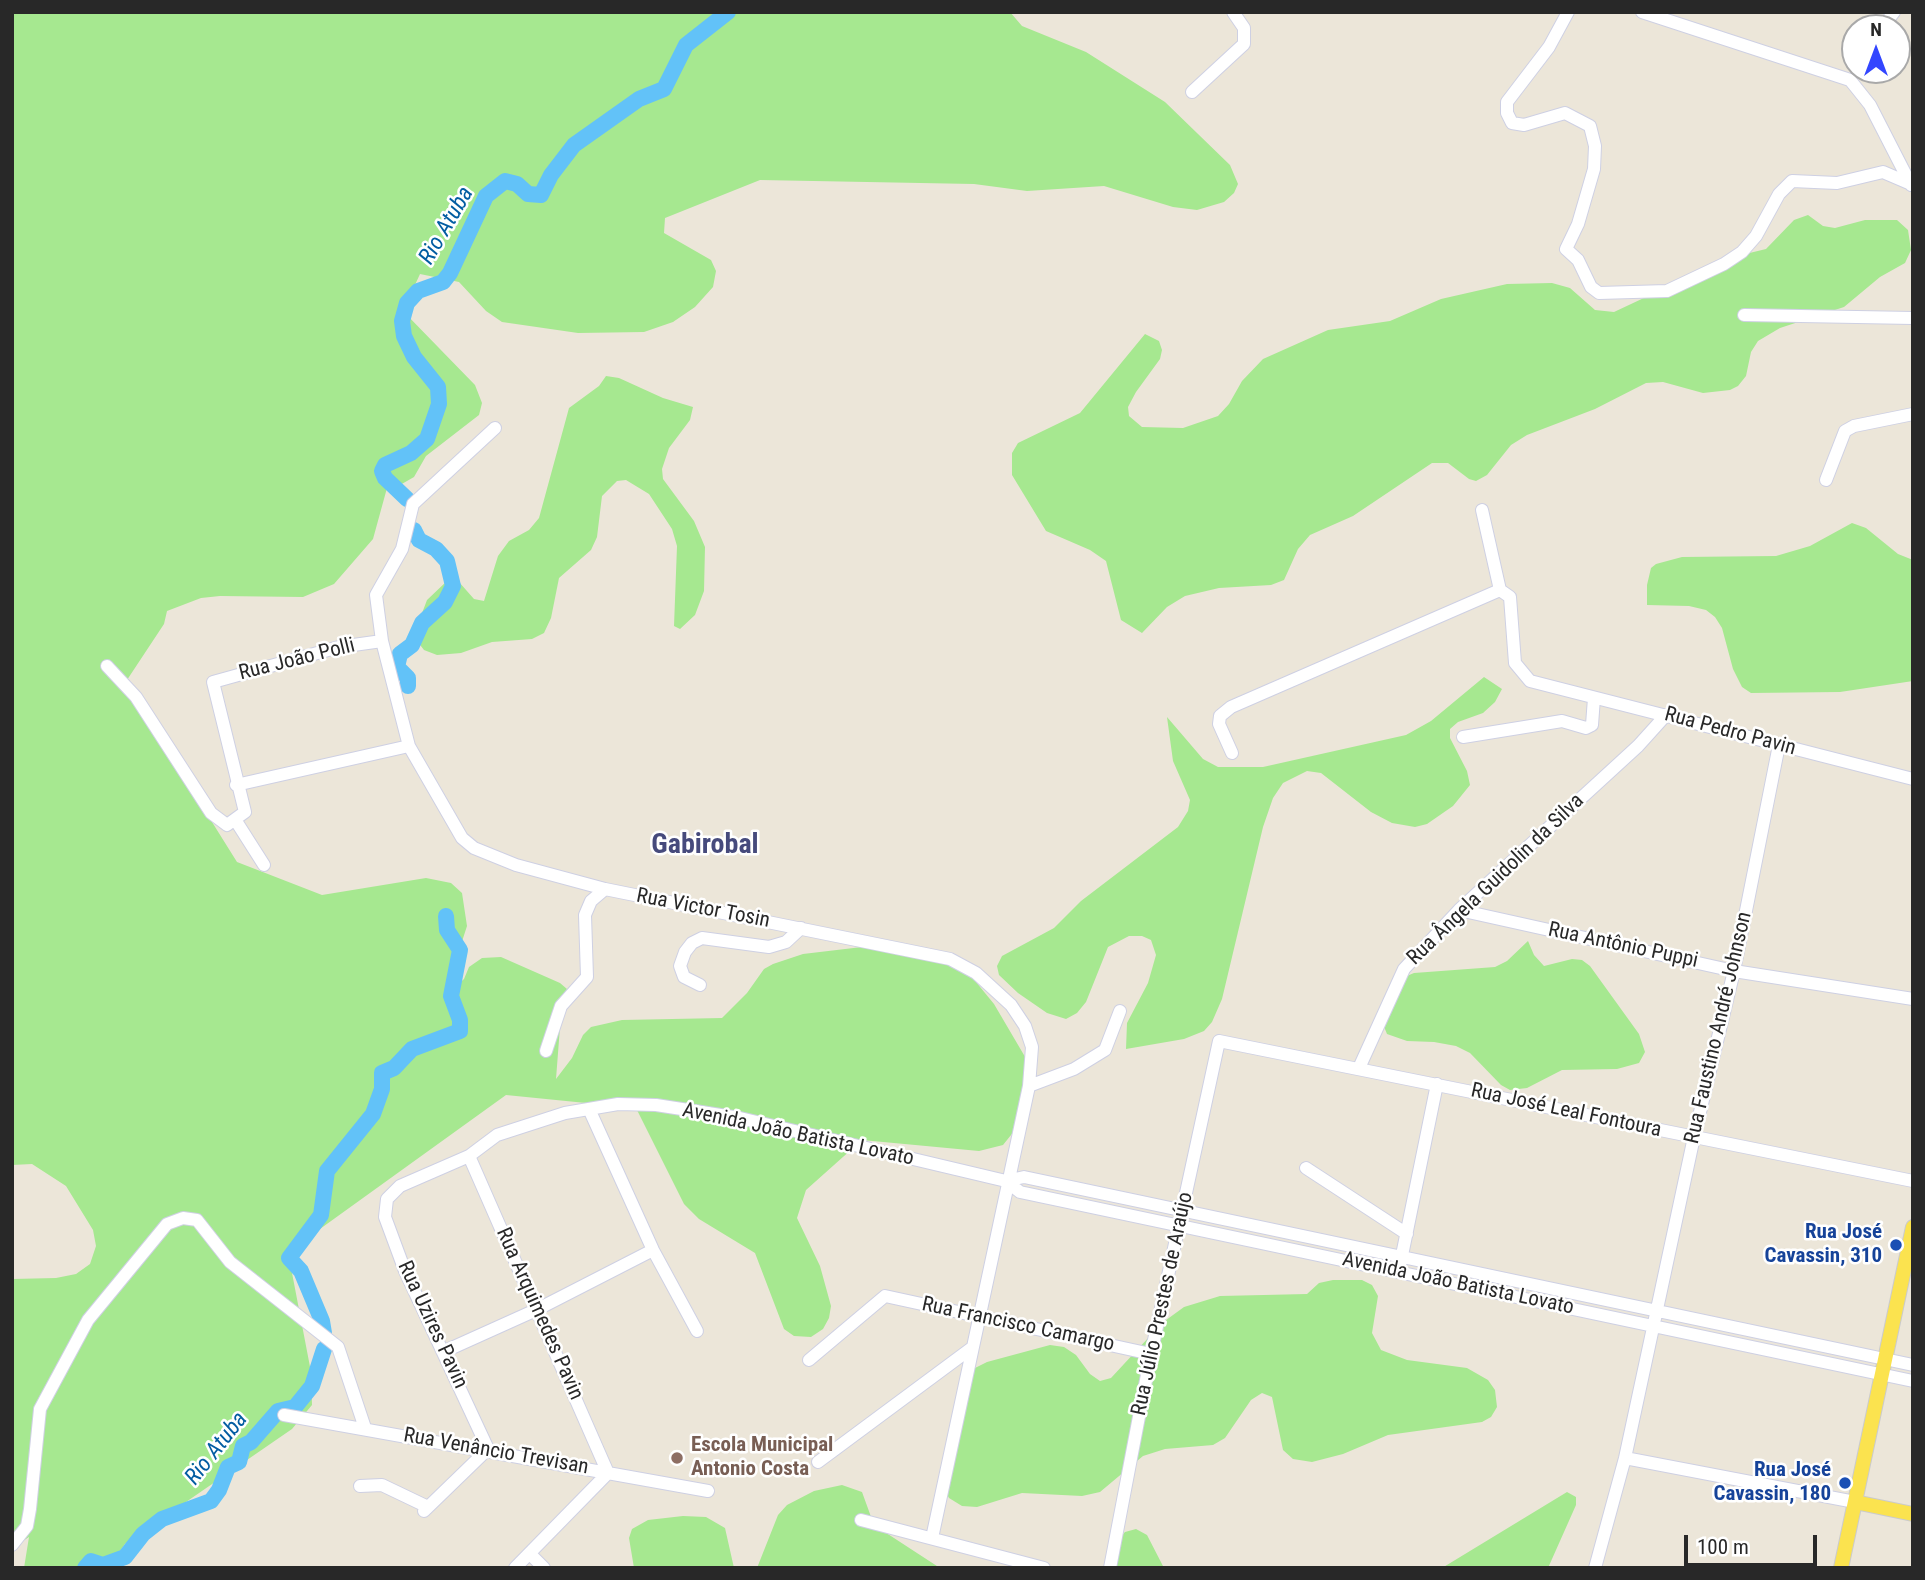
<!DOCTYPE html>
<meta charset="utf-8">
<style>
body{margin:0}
#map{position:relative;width:1925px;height:1580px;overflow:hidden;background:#ece6d9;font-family:"Roboto Condensed",sans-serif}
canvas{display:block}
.frame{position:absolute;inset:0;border:14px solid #282828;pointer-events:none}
.north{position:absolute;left:1841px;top:14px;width:70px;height:70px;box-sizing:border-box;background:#fff;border:2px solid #a9a9a9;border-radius:50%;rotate:0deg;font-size:19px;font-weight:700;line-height:28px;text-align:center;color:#282828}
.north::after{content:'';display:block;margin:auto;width:24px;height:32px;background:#3346ff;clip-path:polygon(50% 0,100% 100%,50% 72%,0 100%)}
.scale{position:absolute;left:1684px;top:1535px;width:133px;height:32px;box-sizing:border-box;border:4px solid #282828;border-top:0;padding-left:9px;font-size:21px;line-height:24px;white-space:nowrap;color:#282828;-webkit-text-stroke:5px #fff;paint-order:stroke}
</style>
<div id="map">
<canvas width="1925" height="1580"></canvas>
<div class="frame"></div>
<div class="north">N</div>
<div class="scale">100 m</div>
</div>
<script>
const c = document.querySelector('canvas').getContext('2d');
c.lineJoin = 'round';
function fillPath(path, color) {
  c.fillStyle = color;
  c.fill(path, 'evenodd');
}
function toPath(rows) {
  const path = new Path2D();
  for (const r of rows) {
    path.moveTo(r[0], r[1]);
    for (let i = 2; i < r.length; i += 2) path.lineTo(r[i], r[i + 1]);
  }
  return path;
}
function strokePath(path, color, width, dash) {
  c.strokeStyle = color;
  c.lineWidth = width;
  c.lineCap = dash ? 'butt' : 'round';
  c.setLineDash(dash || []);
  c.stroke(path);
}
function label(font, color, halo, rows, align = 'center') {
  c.font = font + ' "Roboto Condensed",sans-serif';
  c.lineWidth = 5;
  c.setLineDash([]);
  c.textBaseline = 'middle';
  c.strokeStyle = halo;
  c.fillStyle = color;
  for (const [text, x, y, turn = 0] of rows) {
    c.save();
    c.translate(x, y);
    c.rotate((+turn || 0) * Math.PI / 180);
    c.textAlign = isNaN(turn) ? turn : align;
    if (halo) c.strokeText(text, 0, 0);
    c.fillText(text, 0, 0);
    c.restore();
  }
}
const green = toPath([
 [12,12,1010,12,1022,26,1086,52,1165,102,1230,165,1238,184,1234,193,1224,202,1197,210,1173,207,1104,186,1027,191,974,184,760,180,665,218,664,233,711,260,716,271,713,287,695,307,673,322,644,332,578,333,502,322,486,311,459,282,420,274,403,311,475,385,482,403,479,415,426,456,414,477,400,485,387,488,373,539,334,584,303,597,220,596,201,598,167,611,164,624,125,683,237,862,322,895,426,878,451,883,462,893,467,926,444,997,464,979,469,967,482,958,501,957,560,983,567,989,561,1014,556,1079,572,1058,583,1035,591,1027,622,1020,722,1018,747,993,764,969,773,964,803,954,862,947,928,953,967,971,994,1004,1031,1067,1015,1130,1003,1145,979,1151,862,1140,806,1190,797,1218,820,1266,831,1306,829,1318,823,1329,811,1337,794,1336,784,1329,755,1253,699,1219,684,1204,636,1108,506,1095,288,1252,311,1372,312,1405,292,1429,125,1544,108,1568,24,1568,29,1537,12,1548,12,1279,56,1278,76,1274,90,1264,96,1246,93,1230,66,1186,32,1164,12,1165],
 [1808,215,1823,226,1835,228,1865,220,1897,220,1908,230,1911,250,1905,263,1880,277,1844,307,1780,328,1758,341,1751,352,1746,376,1738,386,1730,390,1703,393,1663,382,1646,383,1595,409,1527,435,1511,445,1487,475,1476,481,1469,479,1448,463,1432,463,1353,516,1310,535,1298,549,1284,580,1271,585,1219,588,1185,596,1167,607,1142,633,1121,620,1106,561,1090,550,1046,531,1012,475,1012,453,1018,443,1080,413,1145,334,1159,341,1162,350,1160,359,1136,392,1128,407,1129,416,1142,427,1183,428,1218,416,1229,404,1242,381,1263,359,1328,330,1390,321,1441,299,1507,284,1552,283,1570,288,1595,310,1614,312,1729,258,1766,249,1794,220],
 [606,376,619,378,663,398,693,407,690,420,669,448,662,469,663,479,694,521,705,547,704,591,695,615,680,629,674,626,677,546,672,529,649,494,626,480,617,481,602,496,597,537,591,550,559,578,551,618,544,633,532,639,492,642,461,653,437,655,424,650,417,641,416,629,427,600,448,580,459,582,474,599,484,601,498,556,509,541,529,530,539,518,569,408,599,386],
 [1852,523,1866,528,1898,554,1913,560,1913,681,1840,692,1751,693,1742,687,1733,669,1722,628,1715,617,1706,610,1689,606,1647,605,1647,585,1651,568,1656,564,1682,557,1776,556,1810,546],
 [1484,677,1502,689,1495,702,1483,713,1458,722,1450,729,1450,738,1467,771,1470,785,1453,806,1427,824,1415,827,1392,823,1371,812,1321,773,1307,771,1283,783,1273,798,1263,827,1222,999,1212,1022,1204,1031,1184,1039,1126,1049,1127,1023,1148,983,1156,955,1151,940,1142,936,1129,936,1108,947,1086,1002,1077,1013,1066,1019,1047,1013,1018,993,999,975,997,966,1002,956,1054,928,1081,901,1178,827,1188,811,1190,800,1173,761,1167,717,1203,759,1218,767,1263,767,1406,735,1431,721],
 [1528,941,1534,955,1544,966,1572,959,1582,960,1590,966,1639,1034,1645,1052,1639,1063,1617,1069,1562,1070,1527,1088,1510,1090,1501,1085,1470,1053,1456,1046,1434,1042,1407,1041,1387,1034,1383,1024,1402,978,1414,973,1495,967,1507,961],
 [1333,1280,1362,1280,1372,1285,1378,1296,1372,1333,1381,1350,1407,1360,1467,1368,1488,1380,1495,1390,1497,1407,1491,1417,1482,1422,1388,1435,1343,1454,1312,1462,1293,1459,1283,1450,1272,1397,1262,1393,1251,1400,1225,1438,1213,1445,1165,1449,1143,1456,1100,1492,1082,1496,1022,1493,977,1507,962,1506,949,1498,942,1484,969,1376,975,1368,987,1362,1050,1345,1064,1347,1076,1355,1090,1374,1100,1381,1111,1378,1162,1323,1184,1307,1220,1296,1307,1294,1319,1283],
 [842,1485,862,1492,874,1525,940,1568,757,1568,778,1515,787,1505,814,1491],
 [1567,1492,1576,1497,1576,1505,1548,1568,1442,1568],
 [683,1516,706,1517,725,1528,734,1568,634,1568,629,1538,632,1529,648,1520],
 [1136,1529,1147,1535,1164,1568,1111,1568,1116,1542,1125,1532]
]);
const river = toPath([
 [407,499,385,478,382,471,385,465,411,453,427,439,439,404,438,387,414,357,404,336,402,321,407,303,418,291,443,282,450,273,486,196,505,181,517,184,528,194,541,195,551,175,574,145,639,99,664,89,686,45,728,12],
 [408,686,408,678,397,667,400,654,412,645,422,623,445,602,453,586,447,561,436,549,419,540,414,530],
 [324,1333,322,1321,301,1271,289,1258,321,1215,327,1171,373,1114,382,1089,382,1073,394,1068,412,1049,460,1031,460,1020,451,996,460,950,447,930,446,916],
 [85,1568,91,1561,103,1565,125,1557,143,1534,162,1519,211,1501,219,1490,228,1467,239,1462,243,1446,251,1442,278,1411,295,1407,312,1386,324,1349]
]);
const minor = toPath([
 [1568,12,1549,47,1507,102,1507,113,1512,123,1524,125,1565,113,1590,126,1595,146,1594,169,1578,224,1566,249,1578,260,1591,287,1599,293,1667,291,1724,264,1742,252,1756,236,1779,194,1792,181,1837,183,1883,172,1911,184],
 [1642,12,1850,80],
 [1882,28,1894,12],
 [1850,80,1870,105,1911,185],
 [1192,92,1244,44,1244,28,1233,12],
 [1744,315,1913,318],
 [495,428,413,504,402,549,376,595,382,641,409,746,462,838,474,848,516,865,605,889,950,959,976,973,1011,1005,1025,1026,1032,1047,1029,1086,932,1538],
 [1826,480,1845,431,1854,426,1913,414],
 [1482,510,1500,590],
 [107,666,136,697,211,813,227,825,245,812,213,682,339,647,382,641],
 [1463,737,1562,721,1586,728,1592,725,1594,698],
 [1232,753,1219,724,1220,716,1231,707,1500,590,1510,597,1515,663,1530,681,1913,779],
 [236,785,409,746],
 [236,821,264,865],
 [1459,910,1734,971,1913,999],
 [700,985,684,977,680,966,685,952,692,943,702,938,769,947,786,942,801,928],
 [546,1051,561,1006,587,977,585,915,591,901,605,889],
 [1359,1068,1404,969,1459,910,1638,746,1666,715],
 [1029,1086,1074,1069,1105,1050,1120,1011],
 [589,1109,653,1250,697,1331],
 [469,1156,608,1473],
 [1306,1168,1407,1234],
 [1006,1181,1024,1177,1913,1365],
 [1400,1265,1437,1084],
 [445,1351,536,1310,653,1250],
 [809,1360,885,1296,1151,1354],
 [284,1415,708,1491],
 [1625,1458,1855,1502],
 [818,1462,973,1347],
 [360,1486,382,1485,428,1507],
 [424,1511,488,1449,405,1271,385,1217,387,1199,400,1186,469,1156,497,1135,565,1113,618,1104,656,1105,740,1118,1006,1181,1020,1192,1913,1381],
 [861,1520,1044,1568],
 [12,1545,27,1526,30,1509,40,1409,88,1320,167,1224,183,1218,197,1220,230,1262,338,1347,365,1428],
 [530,1554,544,1568],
 [515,1568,608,1473],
 [1110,1568,1151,1354,1219,1041,1913,1181],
 [1595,1568,1625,1458,1694,1137,1734,971,1779,745]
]);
const major = toPath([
 [1855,1502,1913,1514],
 [1841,1568,1913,1227]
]);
const markers = [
 [1896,1245,7,"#1a4fb4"],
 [677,1458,7,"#8d6e63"],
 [1845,1483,7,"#1a4fb4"]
];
const streetNames = [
 ["Rua João Polli",297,660,-14],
 ["Rua Pedro Pavin",1730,732,15],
 ["Rua Ângela Guidolin da Silva",1496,880,-44],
 ["Rua Victor Tosin",703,909,11],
 ["Rua Antônio Puppi",1623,946,12],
 ["Rua Faustino André Johnson",1719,1028,-77],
 ["Rua José Leal Fontoura",1566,1111,12],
 ["Avenida João Batista Lovato",798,1135,12],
 ["Avenida João Batista Lovato",1458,1284,12],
 ["Rua Júlio Prestes de Araújo",1163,1304,-78],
 ["Rua Arquimedes Pavin",539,1314,66],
 ["Rua Uzires Pavin",432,1325,65],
 ["Rua Francisco Camargo",1018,1325,12],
 ["Rua Venâncio Trevisan",496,1452,10]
];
const transitNames = [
 ["Rua José",1882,1233],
 ["Cavassin, 310",1882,1257],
 ["Rua José",1831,1471],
 ["Cavassin, 180",1831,1495]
];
const educationNames = [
 ["Escola Municipal",691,1446],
 ["Antonio Costa",691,1470]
];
const waterNames = [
 ["Rio Atuba",447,226,-60],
 ["Rio Atuba",217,1449,-52]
];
const districtNames = [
 ["Gabirobal",705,846]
];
fillPath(green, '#a6e890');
strokePath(river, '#62c2f8', 16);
strokePath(minor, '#ced0e3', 14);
strokePath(major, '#cbcbcb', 16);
strokePath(minor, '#fff', 12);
strokePath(major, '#fbe34f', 14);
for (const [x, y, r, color] of markers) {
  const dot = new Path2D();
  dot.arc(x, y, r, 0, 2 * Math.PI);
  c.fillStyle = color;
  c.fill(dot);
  strokePath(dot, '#fff', 2.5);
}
label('21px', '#282828', '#fff', streetNames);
label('bold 21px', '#164399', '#fff', transitNames, 'right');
label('bold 21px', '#785e54', '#fff', educationNames, 'left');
label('italic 23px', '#035da2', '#fff', waterNames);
label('bold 28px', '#464a7c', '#fff', districtNames);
</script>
